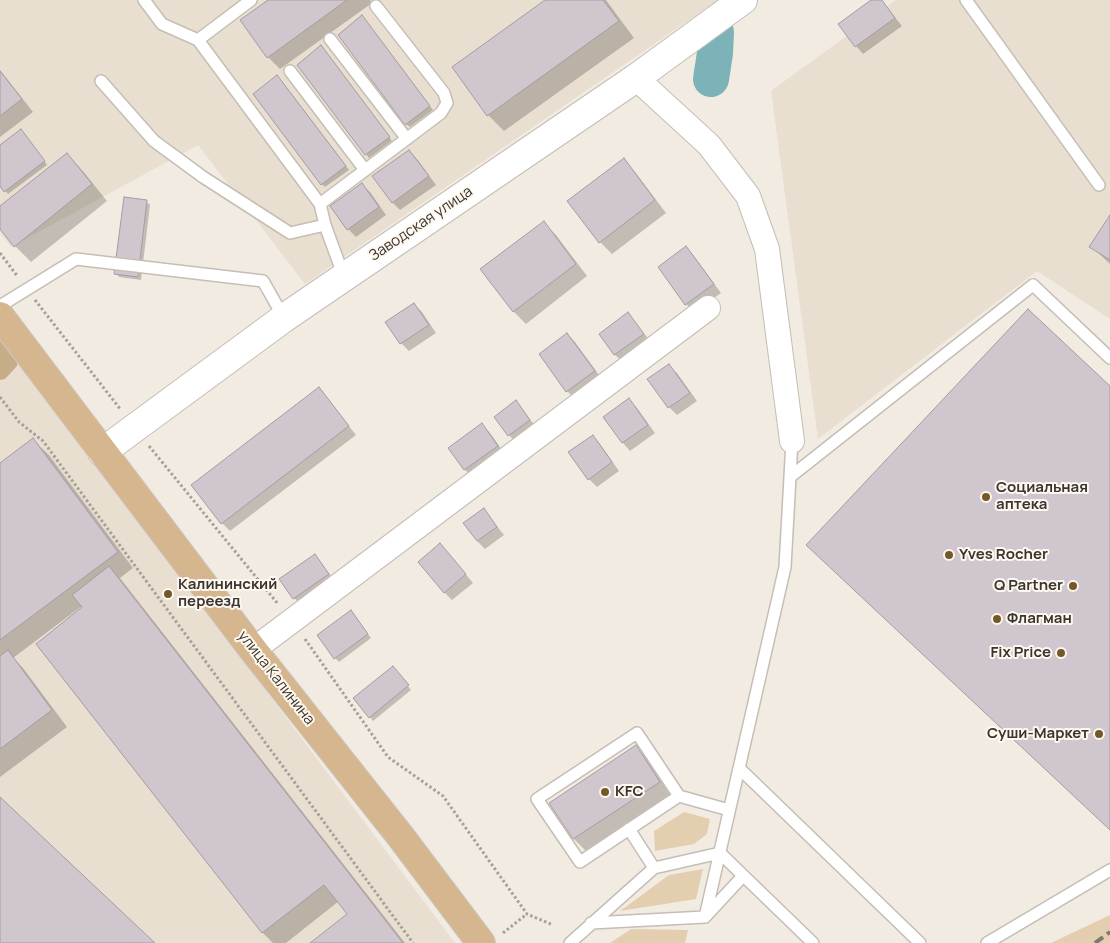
<!DOCTYPE html>
<meta charset="utf-8">
<style>
body{margin:0}
canvas{display:block;background:#f2ebe2}
</style>
<canvas width="1110" height="943"></canvas>
<script>
const c = document.querySelector('canvas').getContext('2d');
c.lineJoin = 'round';
function fillPath(path, color) {
  c.fillStyle = color;
  c.fill(path, 'evenodd');
}
function toPath(rows) {
  const path = new Path2D();
  for (const r of rows) {
    path.moveTo(r[0], r[1]);
    for (let i = 2; i < r.length; i += 2) path.lineTo(r[i], r[i + 1]);
  }
  return path;
}
function strokePath(path, color, width, dash) {
  c.strokeStyle = color;
  c.lineWidth = width;
  c.lineCap = dash ? 'butt' : 'round';
  c.setLineDash(dash || []);
  c.stroke(path);
}
function label(font, color, halo, rows, align = 'center') {
  c.font = font + ' Manrope,sans-serif';
  c.lineWidth = 4;
  c.setLineDash([]);
  c.textBaseline = 'middle';
  c.strokeStyle = halo;
  c.fillStyle = color;
  for (const [text, x, y, turn = 0] of rows) {
    c.save();
    c.translate(x, y);
    c.rotate((+turn || 0) * Math.PI / 180);
    c.textAlign = isNaN(turn) ? turn : align;
    if (halo) c.strokeText(text, 0, 0);
    c.fillText(text, 0, 0);
    c.restore();
  }
}
const built = toPath([
 [0,0,718,0,305,284,198,145,11,247,0,233],
 [896,0,1110,0,1110,319,1037,271,818,439,771,91],
 [0,322,25,369,455,943,0,943]
]);
const green = toPath([
 [684,812,710,819,707,834,694,844,655,851,654,831],
 [703,869,696,899,620,911,669,875],
 [1110,915,1110,943,1051,943],
 [631,929,688,930,685,943,610,943]
]);
const forest = toPath([
 [0,326,18,349,17,366,5,379,0,380]
]);
const shadow = toPath([
 [270,0,370,0,372,3,280,69,268,57],
 [547,0,606,0,634,38,504,131,488,115,454,68],
 [873,0,881,0,902,26,863,54,856,46],
 [365,20,433,110,410,127,406,124],
 [324,51,392,141,369,158,366,154],
 [0,70,33,112,0,137],
 [281,80,349,170,325,187,322,184],
 [25,134,47,165,8,194,0,184,0,146],
 [409,151,417,159,436,185,400,210,392,202],
 [66,154,82,170,107,201,31,262,15,246,0,227,0,208],
 [623,160,635,172,666,213,612,254,600,242],
 [362,185,370,192,386,215,356,237,348,229,332,206],
 [146,201,150,205,141,280,119,277,116,273],
 [1110,218,1110,264,1091,246],
 [544,223,556,235,587,276,526,324,514,312,482,269],
 [686,248,694,256,721,293,694,312,686,304],
 [414,304,422,312,436,333,409,351,401,343],
 [628,314,651,342,623,362,615,355,600,334],
 [567,334,575,342,602,379,575,399,567,391],
 [669,366,677,373,697,401,677,415,669,407,649,380],
 [319,389,356,435,230,531,222,523],
 [629,400,637,408,655,433,630,451,623,443,605,418],
 [516,402,537,428,516,443,509,435],
 [482,425,490,433,505,454,473,477,465,470,450,448],
 [593,436,600,444,619,471,597,487,589,479],
 [33,440,49,455,133,568,120,578,405,943,312,943,349,914,339,901,286,943,273,943,263,933,38,644,84,608,82,606,13,658,23,668,67,727,0,777,0,464],
 [484,510,504,535,485,549,477,541],
 [448,553,473,583,452,600,444,592],
 [315,556,336,582,302,606,294,598],
 [354,615,371,638,339,662,335,658],
 [396,671,411,690,373,721,370,717],
 [636,747,648,759,671,794,586,851,574,839,551,803]
]);
const river = toPath([
 [711,79,715,53,716,32]
]);
const building = toPath([
 [268,0,347,0,267,58,240,20,268,0],
 [545,0,603,0,619,21,487,116,452,67,545,0],
 [871,0,882,0,895,18,855,47,838,24,871,0],
 [362,15,430,106,405,125,338,35,362,15],
 [321,45,390,137,365,155,297,65,321,45],
 [0,71,22,99,0,116,0,71],
 [277,75,346,166,321,185,253,94,277,75],
 [21,129,45,161,4,192,0,186,0,145,21,129],
 [409,150,429,176,392,203,372,176,409,150],
 [67,153,92,184,14,247,0,229,0,206,67,153],
 [624,158,655,200,599,243,567,201,624,158],
 [362,183,379,207,347,230,330,206,362,183],
 [124,197,147,200,138,277,114,274,124,197],
 [1110,215,1110,260,1089,247,1110,215],
 [544,221,576,264,513,312,480,269,544,221],
 [686,246,714,284,685,305,658,267,686,246],
 [414,303,429,325,400,344,385,322,414,303],
 [1028,309,1110,386,1110,830,806,545,1028,309],
 [628,312,644,334,614,355,599,334,628,312],
 [567,333,595,371,566,392,539,354,567,333],
 [669,364,690,393,668,408,647,379,669,364],
 [319,387,349,426,221,524,191,485,319,387],
 [629,398,648,425,622,443,603,417,629,398],
 [516,400,530,420,508,436,494,417,516,400],
 [482,423,498,446,464,470,448,448,482,423],
 [593,435,612,462,588,480,568,452,593,435],
 [33,438,118,552,0,640,0,463,33,438],
 [484,508,497,527,477,541,463,523,484,508],
 [440,543,466,574,444,593,418,562,440,543],
 [315,554,329,574,293,599,279,579,315,554],
 [109,566,344,867,403,943,310,943,347,914,324,885,262,933,36,644,82,607,72,595,109,566],
 [351,610,368,634,334,659,317,635,351,610],
 [8,650,52,710,0,749,0,656,8,650],
 [393,666,409,685,369,718,353,698,393,666],
 [636,745,660,782,573,839,549,803,636,745],
 [0,797,155,943,0,943,0,797]
]);
const path = toPath([
 [0,253,18,277],
 [35,300,121,410],
 [0,397,19,422,43,441,413,943],
 [149,446,278,604],
 [305,639,388,757,443,796,527,914,553,925],
 [503,933,527,914]
]);
const service = toPath([
 [144,0,162,24,198,40],
 [251,0,198,40,320,204],
 [966,0,1099,185],
 [330,39,407,139],
 [290,71,365,170],
 [101,81,154,141,203,177,290,233,325,225],
 [344,277,325,225,320,204,441,113,447,103,444,93,376,6],
 [0,306,76,259,263,281,284,318],
 [790,477,1033,285,1110,358],
 [739,768,920,943],
 [679,796,580,862,537,799,637,733,679,796,729,810],
 [629,829,654,868],
 [720,853,813,943],
 [705,917,785,567,792,441],
 [591,923,705,917,743,876],
 [570,943,654,868,720,853],
 [987,943,1110,870]
]);
const minor = toPath([
 [636,78,709,145,748,196,767,249,792,441],
 [253,650,708,308]
]);
const tertiary = toPath([
 [102,452,284,318,636,78,743,0]
]);
const primary = toPath([
 [0,316,253,650,401,837,481,943]
]);
const rail = toPath([
 [1095,943,1110,932]
]);
const markers = [
 [986,497,5,"#73582a"],
 [949,555,5,"#73582a"],
 [1073,586,5,"#73582a"],
 [168,594,5,"#73582a"],
 [997,619,5,"#73582a"],
 [1061,653,5,"#73582a"],
 [1099,734,5,"#73582a"],
 [605,792,5,"#73582a"]
];
const streetNames = [
 ["Заводская улица",421,224,-34],
 ["улица Калинина",276,678,52]
];
const poiNames = [
 ["Социальная",996,488],
 ["аптека",996,505],
 ["Yves Rocher",959,555],
 ["Калининский",178,585],
 ["переезд",178,602],
 ["Q Partner",1063,586,"right"],
 ["Флагман",1007,619],
 ["Fix Price",1051,653,"right"],
 ["Суши-Маркет",1089,734,"right"],
 ["KFC",615,792]
];
fillPath(built, '#e9dfd0');
fillPath(green, '#e4ceb0');
fillPath(forest, '#c7ac88');
fillPath(shadow, '#0003');
strokePath(river, '#7cb3b8', 36);
fillPath(building, '#d0c6cd');
strokePath(building, '#a59ca3', 1);
strokePath(service, '#c4beb5', 14);
strokePath(minor, '#c4beb5', 26);
strokePath(tertiary, '#c4beb5', 30);
strokePath(primary, '#cbcaca', 30);
strokePath(path, '#a5a099', 3, [2.5, 2.5]);
strokePath(service, '#fff', 11);
strokePath(minor, '#fff', 24);
strokePath(tertiary, '#fff', 28);
strokePath(primary, '#d6b68f', 28);
strokePath(rail, '#7d7873', 4, [10, 5]);
for (const [x, y, r, color] of markers) {
  const dot = new Path2D();
  dot.arc(x, y, r, 0, 2 * Math.PI);
  c.fillStyle = color;
  c.fill(dot);
  strokePath(dot, '#fff8ef', 2);
}
label('15px', '#383532', '#fff8ef', streetNames);
label('bold 15px', '#383532', '#fff8ef', poiNames, 'left');
</script>
